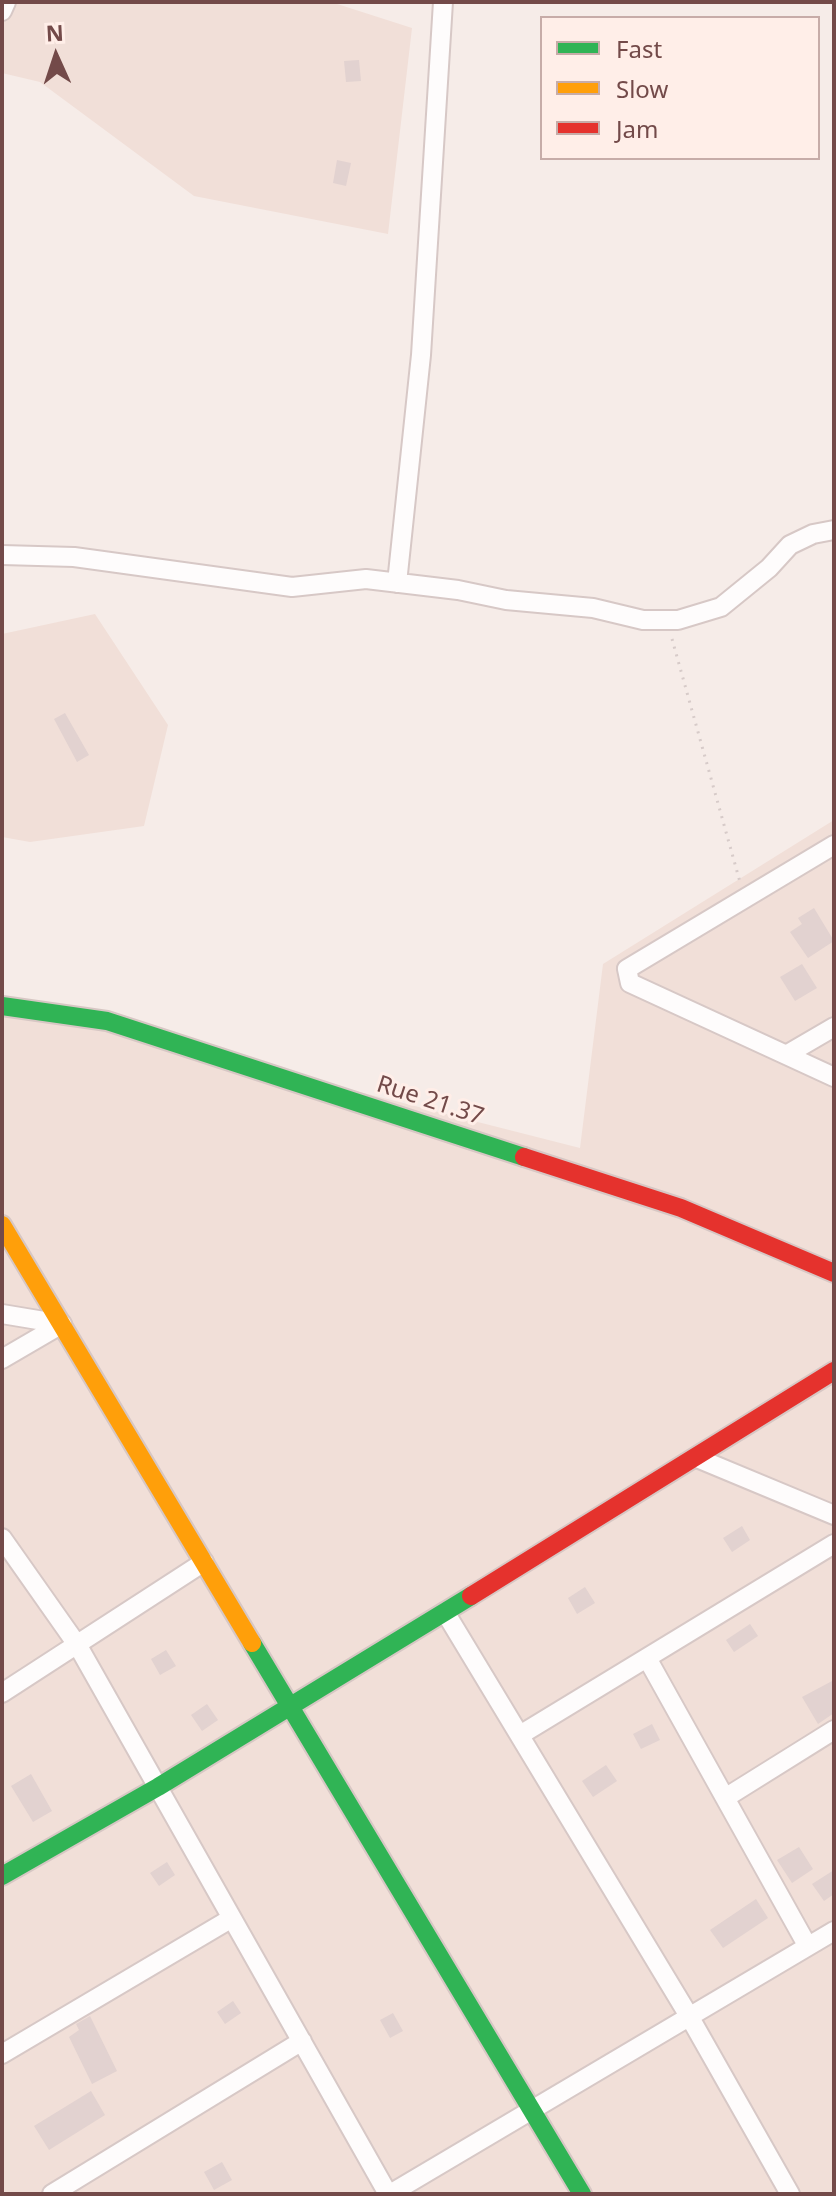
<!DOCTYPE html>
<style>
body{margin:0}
#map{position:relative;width:836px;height:2196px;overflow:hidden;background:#f6ece8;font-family:"Noto Sans",sans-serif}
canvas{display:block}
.frame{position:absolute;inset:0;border:4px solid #734a49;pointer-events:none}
.legend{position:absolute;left:540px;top:16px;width:280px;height:144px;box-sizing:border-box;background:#ffeee8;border:2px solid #c7aca8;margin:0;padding:10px 14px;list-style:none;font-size:24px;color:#734a49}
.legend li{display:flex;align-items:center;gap:16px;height:40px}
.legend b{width:40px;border:2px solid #c7aca8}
.north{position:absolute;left:16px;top:16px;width:80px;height:80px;-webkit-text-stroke:6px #ffeee8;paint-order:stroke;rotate:357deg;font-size:22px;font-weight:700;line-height:32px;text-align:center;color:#734a49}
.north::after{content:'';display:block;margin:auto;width:28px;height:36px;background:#734a49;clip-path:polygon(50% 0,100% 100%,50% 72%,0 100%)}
</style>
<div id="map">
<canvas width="836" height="2196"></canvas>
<div class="frame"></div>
<ul class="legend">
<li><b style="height:10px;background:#30b455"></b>Fast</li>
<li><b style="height:10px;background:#ff9f0a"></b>Slow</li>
<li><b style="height:10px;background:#e5322d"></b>Jam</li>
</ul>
<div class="north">N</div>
</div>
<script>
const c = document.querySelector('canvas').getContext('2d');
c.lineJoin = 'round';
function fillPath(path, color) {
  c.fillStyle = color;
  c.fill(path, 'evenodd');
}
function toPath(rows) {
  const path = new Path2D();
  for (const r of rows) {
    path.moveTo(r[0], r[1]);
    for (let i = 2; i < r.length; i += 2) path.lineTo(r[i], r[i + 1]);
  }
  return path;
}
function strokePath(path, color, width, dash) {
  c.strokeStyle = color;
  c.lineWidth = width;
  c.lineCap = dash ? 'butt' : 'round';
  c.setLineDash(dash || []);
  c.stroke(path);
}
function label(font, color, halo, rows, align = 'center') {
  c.font = font + ' "Noto Sans",sans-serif';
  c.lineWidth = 6;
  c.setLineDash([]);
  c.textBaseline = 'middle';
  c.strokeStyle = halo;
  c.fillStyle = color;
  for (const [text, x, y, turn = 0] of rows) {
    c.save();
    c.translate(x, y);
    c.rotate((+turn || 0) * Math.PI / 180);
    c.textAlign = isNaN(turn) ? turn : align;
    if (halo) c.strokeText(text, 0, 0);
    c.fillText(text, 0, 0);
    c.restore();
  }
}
const residential = toPath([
 [2,2,331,2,412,28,388,234,194,196,40,82,2,73],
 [95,614,168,725,144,826,30,842,2,837,2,634],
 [834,820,834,2194,2,2194,2,1001,580,1148,603,964]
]);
const building = toPath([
 [359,60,361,81,346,82,344,61],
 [337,160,351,163,346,186,333,183],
 [65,713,89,755,77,762,54,719],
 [814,908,834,941,808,958,790,932,802,924,798,918],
 [802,964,817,988,795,1001,780,977],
 [742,1526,750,1540,732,1552,723,1538],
 [585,1587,595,1603,577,1614,568,1598],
 [750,1624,758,1636,734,1652,726,1640],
 [166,1650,176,1666,160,1675,151,1659],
 [834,1680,834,1713,818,1724,802,1697],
 [207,1704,218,1720,202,1731,191,1715],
 [652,1724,660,1740,641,1749,633,1734],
 [606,1765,617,1781,593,1797,582,1781],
 [31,1774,52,1811,33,1822,11,1786],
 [799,1847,813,1869,792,1883,777,1860],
 [167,1862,175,1875,159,1886,150,1873],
 [834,1870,834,1894,824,1901,812,1884],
 [756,1899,768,1918,723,1948,710,1930],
 [233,2001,241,2013,225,2024,217,2012],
 [393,2013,403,2031,390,2038,380,2020],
 [90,2016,117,2071,92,2084,69,2037,79,2030,76,2024],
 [91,2091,105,2115,49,2150,34,2126],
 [222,2162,232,2180,214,2190,204,2172]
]);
const path = toPath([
 [672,639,740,882]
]);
const street = toPath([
 [2,11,6,2],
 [2,555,74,557,292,587,366,579,458,590,506,600,593,608,643,620,678,620,721,607,769,568,790,545,813,534,834,530],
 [397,583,421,355,443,2],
 [834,845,627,969,630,983,834,1077],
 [786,1055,834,1027],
 [2,1314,62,1324],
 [2,1359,62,1324],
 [697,1458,834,1515],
 [2,1538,78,1646,388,2194],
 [445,1612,689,2016,790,2194],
 [647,1658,807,1945],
 [2,1693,204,1562],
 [520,1735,834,1544],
 [725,1798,834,1730],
 [2,2054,232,1918],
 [52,2194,302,2041],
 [390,2194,834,1931]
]);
const fast = toPath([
 [2,1006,107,1021,524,1157],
 [252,1643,582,2194],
 [2,1876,158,1787,471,1596]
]);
const slow = toPath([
 [2,1225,252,1643]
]);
const jam = toPath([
 [524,1157,681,1208,834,1273],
 [471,1596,834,1371]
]);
const streetNames = [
 ["Rue 21.37",430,1101,18]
];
fillPath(residential, '#f1dfd8');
fillPath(building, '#e2d2d0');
strokePath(street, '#d7c8c6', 22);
strokePath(fast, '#d7c7c4', 22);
strokePath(slow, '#d7c7c4', 22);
strokePath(jam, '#d7c7c4', 22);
strokePath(path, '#d7cbc9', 3, [2, 6]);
strokePath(street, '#fefcfc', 18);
strokePath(fast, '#30b455', 18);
strokePath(slow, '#ff9f0a', 18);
strokePath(jam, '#e5322d', 18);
label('24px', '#734a49', '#ffeee8', streetNames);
</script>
